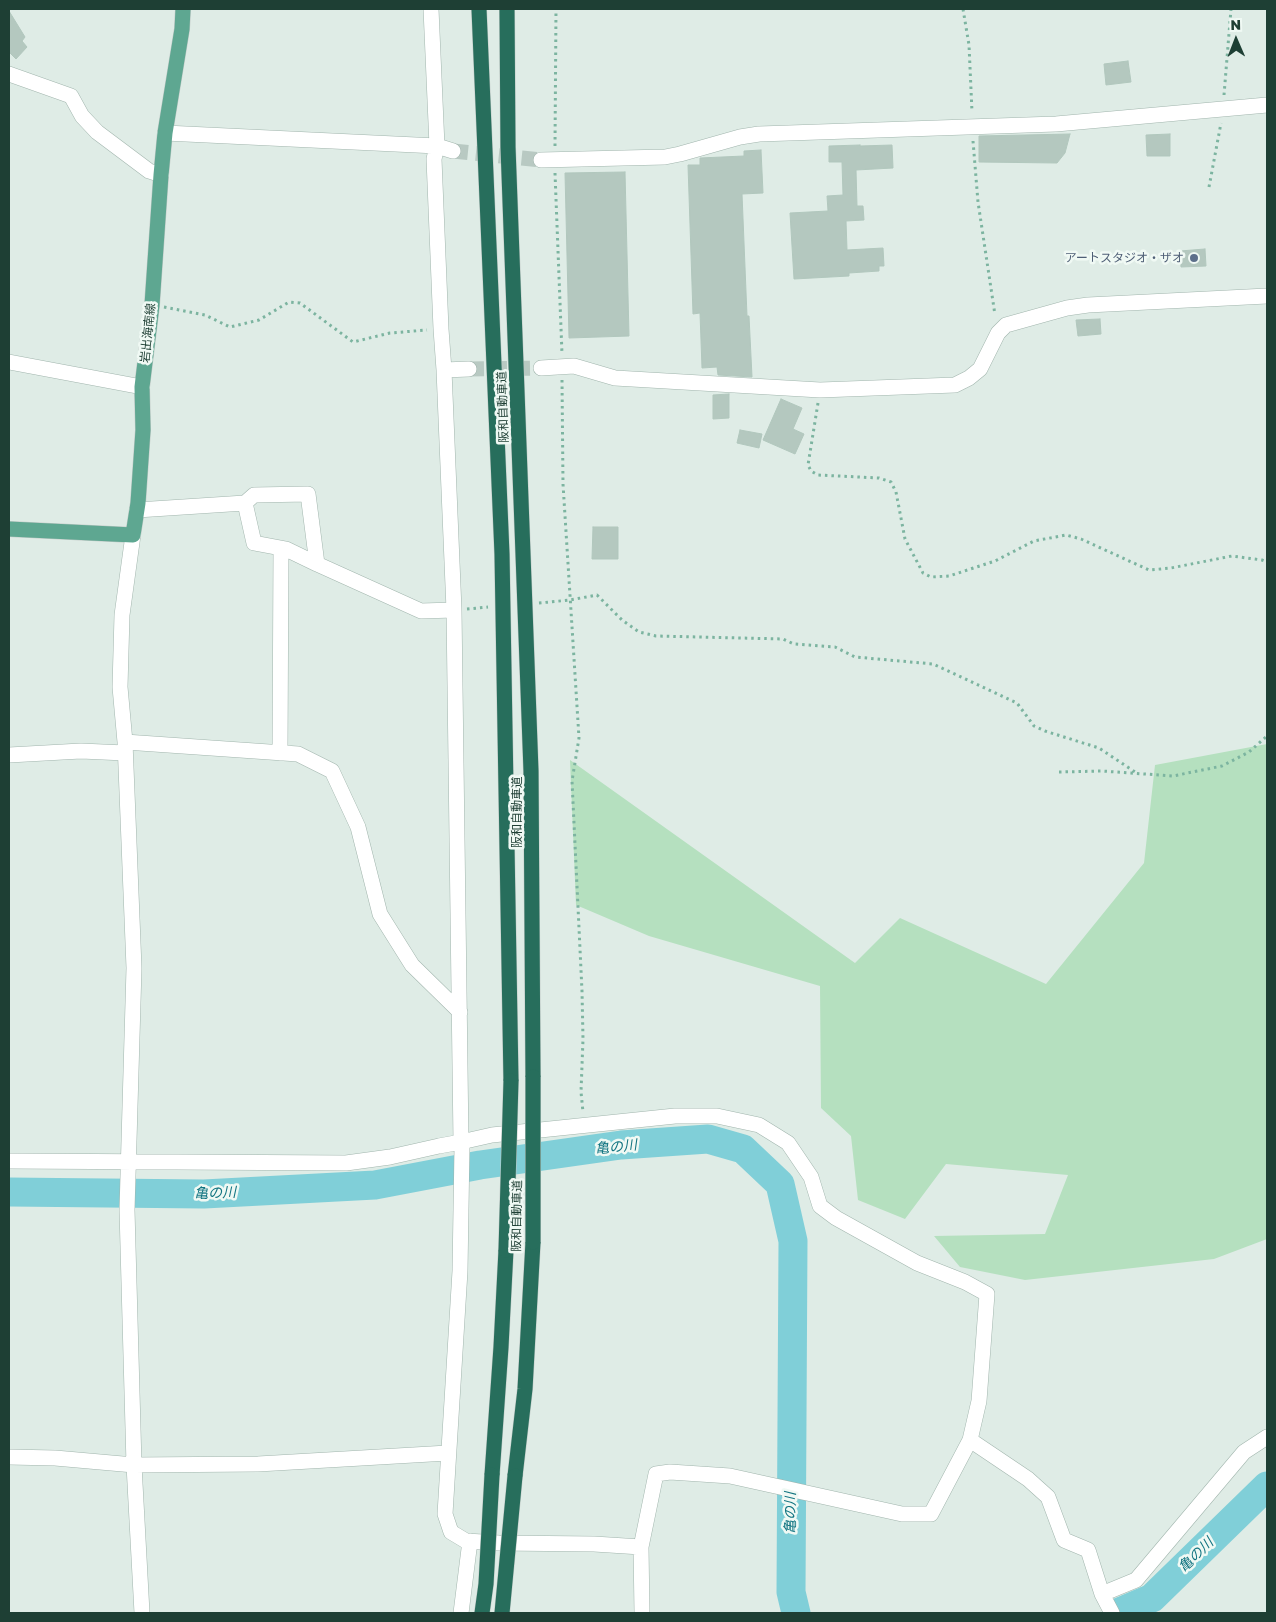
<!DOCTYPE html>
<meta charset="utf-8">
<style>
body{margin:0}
#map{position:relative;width:1276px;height:1622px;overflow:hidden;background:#dfece6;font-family:"Golos Text",sans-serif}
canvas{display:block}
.frame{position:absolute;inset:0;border:10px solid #1e3f34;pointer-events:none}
.north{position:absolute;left:1211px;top:15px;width:50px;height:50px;-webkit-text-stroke:4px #f0f9f4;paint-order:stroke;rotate:359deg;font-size:14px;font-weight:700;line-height:20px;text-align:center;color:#1e3f34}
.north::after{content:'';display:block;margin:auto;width:18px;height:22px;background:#1e3f34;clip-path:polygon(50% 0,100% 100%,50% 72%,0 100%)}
</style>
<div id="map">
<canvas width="1276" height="1622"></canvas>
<div class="frame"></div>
<div class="north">N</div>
</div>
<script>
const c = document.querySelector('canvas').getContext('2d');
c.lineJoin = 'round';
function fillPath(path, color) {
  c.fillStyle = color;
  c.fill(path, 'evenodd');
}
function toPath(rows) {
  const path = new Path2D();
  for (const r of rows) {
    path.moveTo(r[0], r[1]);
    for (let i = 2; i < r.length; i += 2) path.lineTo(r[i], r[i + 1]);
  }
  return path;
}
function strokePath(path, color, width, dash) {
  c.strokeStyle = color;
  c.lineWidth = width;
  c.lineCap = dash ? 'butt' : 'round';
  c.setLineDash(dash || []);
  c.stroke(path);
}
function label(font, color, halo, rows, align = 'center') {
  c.font = font + ' "Golos Text","Noto Sans JP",sans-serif';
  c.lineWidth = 5;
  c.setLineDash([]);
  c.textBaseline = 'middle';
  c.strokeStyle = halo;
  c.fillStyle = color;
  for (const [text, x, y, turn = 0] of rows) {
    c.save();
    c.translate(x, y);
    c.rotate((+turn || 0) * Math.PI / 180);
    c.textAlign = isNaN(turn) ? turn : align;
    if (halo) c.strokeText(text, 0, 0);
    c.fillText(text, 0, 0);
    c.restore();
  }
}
const green = toPath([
 [1267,744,1267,1239,1214,1259,1025,1280,960,1267,934,1236,1045,1234,1068,1175,946,1164,905,1219,858,1200,851,1136,821,1108,820,986,649,936,576,905,570,760,855,963,900,918,1046,984,1144,863,1155,765]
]);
const river = toPath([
 [9,1192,204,1194,375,1185,480,1165,621,1145,708,1139,743,1149,780,1184,793,1241,791,1592,796,1613],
 [1117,1613,1152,1598,1267,1486]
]);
const building = toPath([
 [9,11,25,37,22,41,27,47,16,59,10,53,9,54,9,11],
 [1128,61,1131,82,1106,85,1104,64,1128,61],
 [1070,134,1065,153,1057,163,979,162,979,136,1070,134],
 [1170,134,1170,156,1147,156,1146,135,1170,134],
 [860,145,860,146,892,145,893,168,856,170,857,206,863,206,864,220,846,221,847,250,883,248,884,266,879,266,879,271,849,273,849,276,794,279,790,213,828,211,827,196,843,195,842,162,829,162,829,146,860,145],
 [761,150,763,193,742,194,747,316,749,316,752,377,718,375,717,367,702,368,700,313,693,314,688,165,700,165,700,158,744,156,744,151,761,150],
 [625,172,629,336,569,338,565,173,625,172],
 [1205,249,1206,266,1181,267,1180,251,1205,249],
 [1100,319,1101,334,1078,336,1076,320,1100,319],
 [729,394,729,418,713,419,713,395,729,394],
 [781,399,802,408,793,429,804,434,795,454,763,440,781,399],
 [740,430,762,434,759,448,737,443,740,430],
 [593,527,618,527,618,559,592,559,593,527]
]);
const minorTunnel = toPath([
 [453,151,541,160],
 [469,369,541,368]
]);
const path = toPath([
 [963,9,969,45,972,112],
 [1224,95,1231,9],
 [973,141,978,202,995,315],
 [555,146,556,9],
 [555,173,562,354],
 [1209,187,1221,123],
 [164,307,205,315,230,327,259,320,289,302,300,303,353,342,390,333,427,330],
 [562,380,563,484,579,738,572,781,582,991,583,1039,581,1092,583,1112],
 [818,403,808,465,811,471,818,475,879,478,891,482,896,492,905,539,923,573,931,577,949,576,995,561,1034,541,1066,535,1081,539,1149,570,1171,568,1232,556,1262,560,1267,562],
 [539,603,570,600,597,595,622,620,639,632,656,636,783,639,794,644,835,647,855,657,933,664,1017,703,1034,726,1045,731,1099,748,1138,774],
 [467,609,488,607],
 [1059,772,1102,771,1173,776,1222,766,1249,752,1267,736]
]);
const minor = toPath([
 [9,74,71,96,82,116,97,132,149,171,161,175],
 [165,133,437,146,453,151],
 [541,160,665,157,680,154,740,137,759,134,1056,124,1267,105],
 [9,362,142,387],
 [541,368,574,366,615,378,820,390,955,385,969,378,980,369,998,333,1006,325,1067,308,1088,305,1267,296],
 [444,370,469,369],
 [245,503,254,543,286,549,317,564],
 [137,510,245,503,254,495,308,494,317,564,421,611,454,610],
 [133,535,122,615,120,687,125,742,134,968,127,1210,134,1465,142,1613],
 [125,742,298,754,332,771,358,827,380,914,412,965,460,1012],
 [280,753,281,549],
 [9,755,81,751,125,753],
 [9,1161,346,1163,390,1157,439,1146,461,1142,492,1135,675,1116,717,1116,759,1125,788,1143,811,1177,820,1206,836,1218,917,1263,965,1282,987,1294,979,1401,970,1440,931,1514,902,1514,730,1476,670,1472,656,1474,641,1547,594,1544,499,1543,466,1541,451,1532,445,1514,460,1271,462,1147,461,1142,454,610,444,370,441,329,434,159,437,146,431,9],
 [970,1440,1028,1479,1048,1497,1064,1540,1088,1550,1102,1594,1112,1613],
 [9,1457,55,1458,134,1465,258,1464,448,1453],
 [641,1547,642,1613],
 [1102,1594,1136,1580,1244,1452,1267,1437],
 [461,1613,470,1541]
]);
const major = toPath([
 [9,529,133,535,138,503,143,430,142,387,152,305,161,175,165,133,182,29,183,9]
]);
const highway = toPath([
 [479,9,502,554,511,1081],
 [507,9,508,147,531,771,533,1077],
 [492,1475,501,1347,506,1250],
 [515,1476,525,1389,533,1242]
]);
const highwayBridge = toPath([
 [533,1077,533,1242],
 [506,1250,511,1081],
 [482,1613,486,1584,492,1475],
 [502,1613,515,1476]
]);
const markers = [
 [1194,258,5,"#5c6f8a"]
];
const serviceNames = [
 ["アートスタジオ・ザオ",1184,258]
];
const streetNames = [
 ["岩出海南線",148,333,-84],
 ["阪和自動車道",503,407,-92],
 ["阪和自動車道",517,812,-90],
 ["阪和自動車道",517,1216,-89]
];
const waterNames = [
 ["亀の川",616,1147,-6],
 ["亀の川",215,1193,-2],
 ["亀の川",791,1513,-90],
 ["亀の川",1196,1555,-44]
];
fillPath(green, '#b5e0bf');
strokePath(river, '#80cfd8', 29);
fillPath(building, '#b4c8bf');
strokePath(building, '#b1c7bd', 1);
strokePath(minorTunnel, '#b8c9c2', 15, [15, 8]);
strokePath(minor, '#a1b5ad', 16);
strokePath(major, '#c0c9c6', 16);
strokePath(highway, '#c0c9c6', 16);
strokePath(path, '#7cb4a0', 3, [2.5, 4]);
strokePath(minor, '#fff', 15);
strokePath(major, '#5ea791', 15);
strokePath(highway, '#276e5c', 15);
strokePath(highwayBridge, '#c0c9c6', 16, []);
strokePath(highwayBridge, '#276e5c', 15);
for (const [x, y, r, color] of markers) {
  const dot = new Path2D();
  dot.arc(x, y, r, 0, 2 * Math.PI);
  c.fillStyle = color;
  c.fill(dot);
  strokePath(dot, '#f0f9f4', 2);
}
label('12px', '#4e5e75', '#f0f9f4', serviceNames, 'right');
label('12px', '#1e3f34', '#f0f9f4', streetNames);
label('italic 14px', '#117481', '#f0f9f4', waterNames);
</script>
